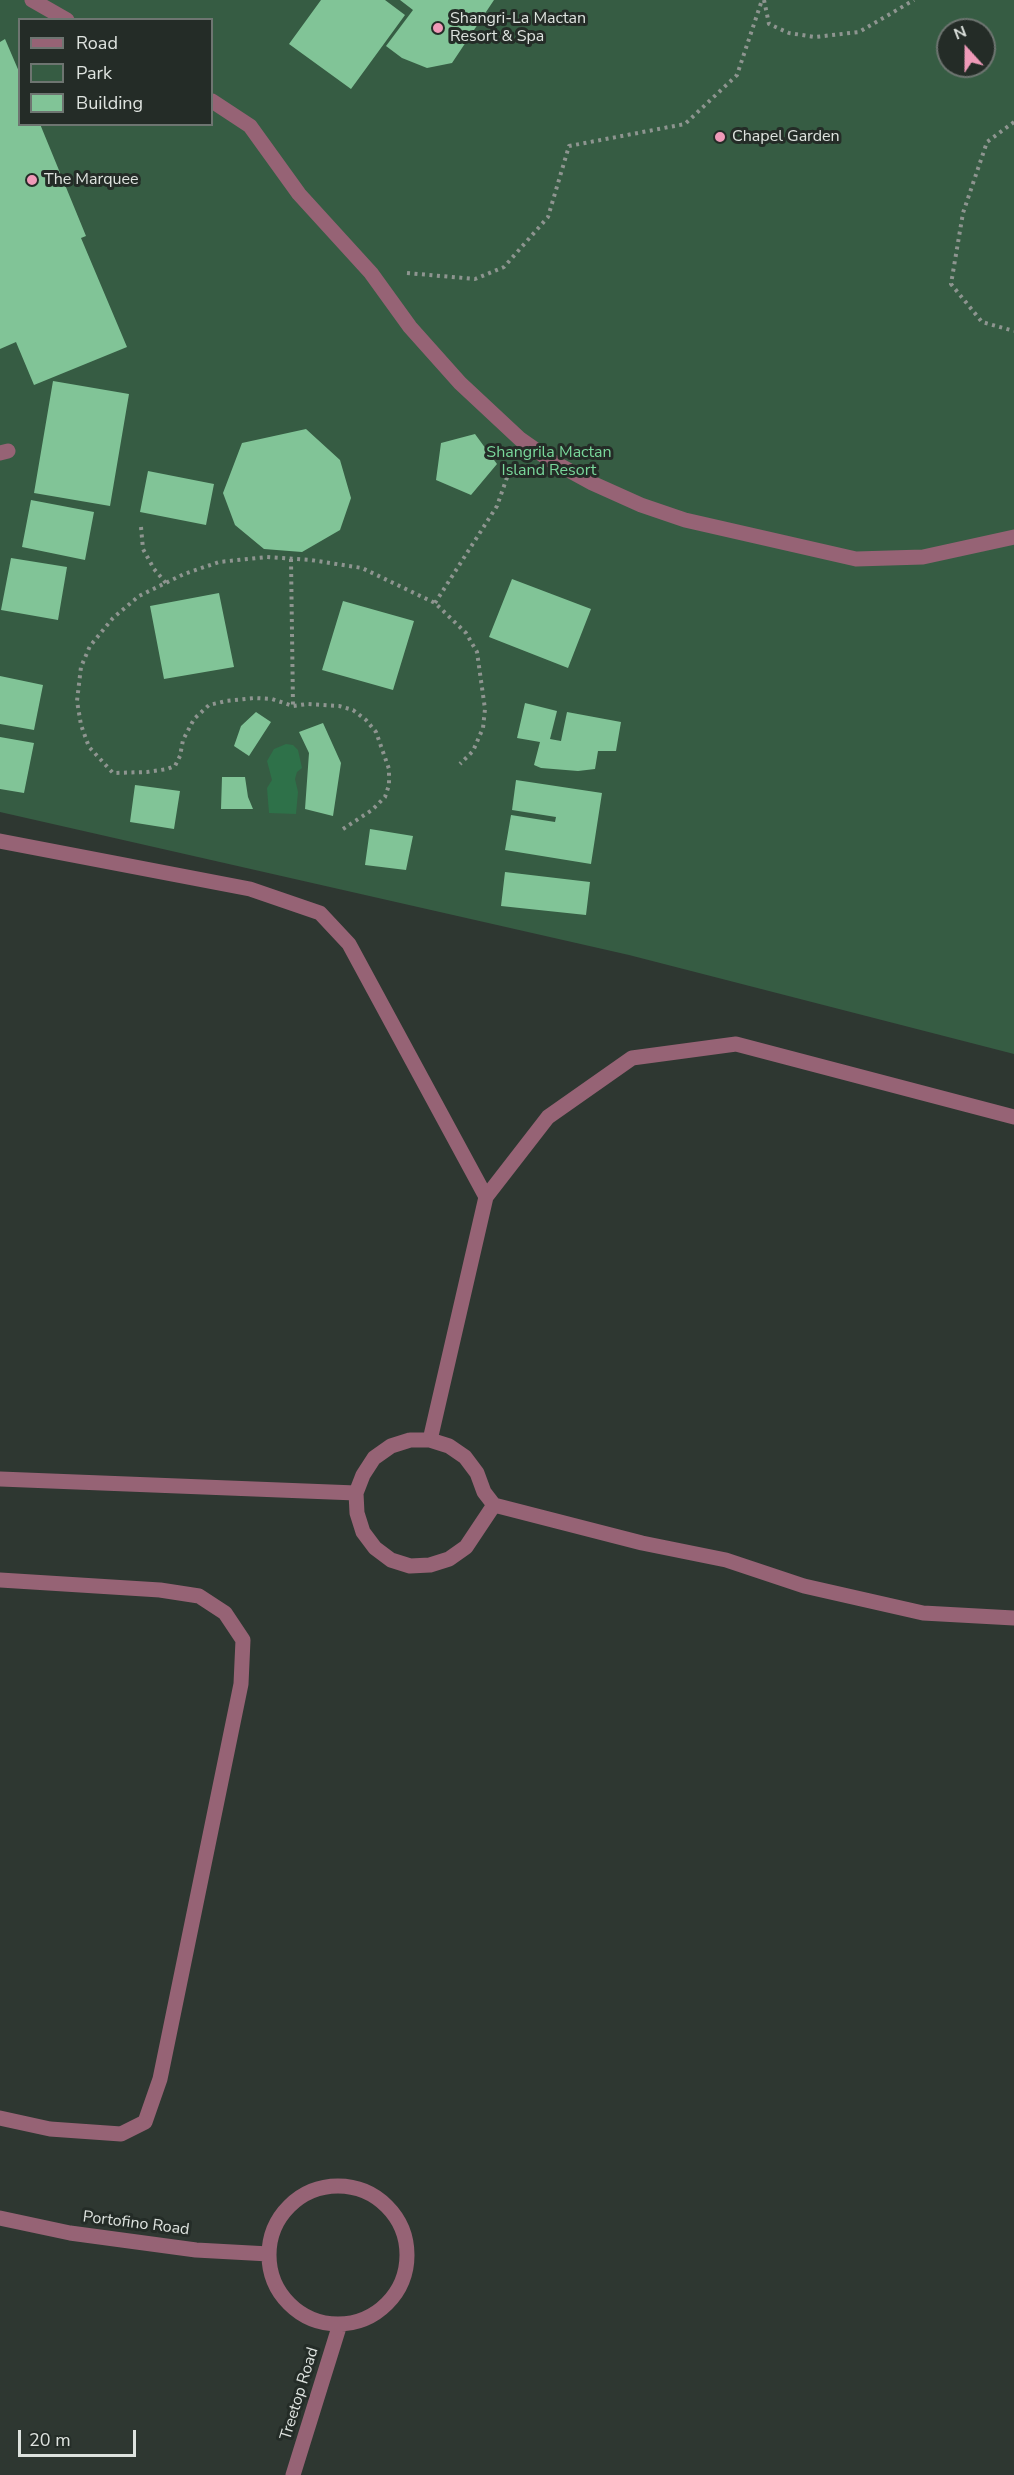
<!DOCTYPE html>
<style>
body{margin:0}
#map{position:relative;width:1014px;height:2475px;overflow:hidden;background:#2e3731;font-family:"Nunito Sans",sans-serif}
canvas{display:block}
.legend{position:absolute;left:18px;top:18px;width:195px;height:108px;box-sizing:border-box;background:#242c27;border:2px solid #6e7571;margin:0;padding:8px 10px;list-style:none;font-size:18px;color:#dee3df}
.legend li{display:flex;align-items:center;gap:12px;height:30px}
.legend b{width:30px;border:2px solid #6e7571}
.north{position:absolute;left:936px;top:18px;width:60px;height:60px;box-sizing:border-box;background:#242c27;border:2px solid #6e7571;border-radius:50%;rotate:339deg;font-size:16px;font-weight:700;line-height:24px;text-align:center;color:#dee3df}
.north::after{content:'';display:block;margin:auto;width:21px;height:27px;background:#ef9ab8;clip-path:polygon(50% 0,100% 100%,50% 72%,0 100%)}
.scale{position:absolute;left:18px;top:2430px;width:118px;height:27px;box-sizing:border-box;border:3px solid #dee3df;border-top:0;padding-left:8px;font-size:18px;line-height:21px;white-space:nowrap;color:#dee3df;-webkit-text-stroke:4px #242c27;paint-order:stroke}
</style>
<div id="map">
<canvas width="1014" height="2475"></canvas>
<ul class="legend">
<li><b style="height:8px;background:#966375"></b>Road</li>
<li><b style="height:16px;background:#365c43"></b>Park</li>
<li><b style="height:16px;background:#81c497"></b>Building</li>
</ul>
<div class="north">N</div>
<div class="scale">20 m</div>
</div>
<script>
const c = document.querySelector('canvas').getContext('2d');
c.lineJoin = 'round';
function fillPath(path, color) {
  c.fillStyle = color;
  c.fill(path, 'evenodd');
}
function toPath(rows) {
  const path = new Path2D();
  for (const r of rows) {
    if (r.length === 3) {
      path.moveTo(r[0] + r[2], r[1]);
      path.arc(r[0], r[1], r[2], 0, 2 * Math.PI);
      continue;
    }
    path.moveTo(r[0], r[1]);
    for (let i = 2; i < r.length; i += 2) path.lineTo(r[i], r[i + 1]);
  }
  return path;
}
function strokePath(path, color, width, dash) {
  c.strokeStyle = color;
  c.lineWidth = width;
  c.lineCap = dash ? 'butt' : 'round';
  c.setLineDash(dash || []);
  c.stroke(path);
}
function label(font, color, halo, rows, align = 'center') {
  c.font = font + ' "Nunito Sans",sans-serif';
  c.lineWidth = 6;
  c.setLineDash([]);
  c.textBaseline = 'middle';
  c.strokeStyle = halo;
  c.fillStyle = color;
  for (const [text, x, y, turn = 0] of rows) {
    c.save();
    c.translate(x, y);
    c.rotate((+turn || 0) * Math.PI / 180);
    c.textAlign = isNaN(turn) ? turn : align;
    if (halo) c.strokeText(text, 0, 0);
    c.fillText(text, 0, 0);
    c.restore();
  }
}
const green = toPath([
 [0,0,1014,0,1014,1054,629,955,0,812],
 [20,20,212,20,212,124,20,124],
 [948,30,984,30,984,66,948,66]
]);
const water = toPath([
 [286,744,293,745,298,750,302,768,297,772,295,779,298,792,296,814,269,813,267,788,272,780,267,761,274,749]
]);
const building = toPath([
 [321,0,385,0,405,15,351,89,289,44],
 [400,0,494,0,452,63,427,68,402,58,386,46,413,10],
 [5,39,20,74,20,124,40,124,86,236,81,238,127,347,34,385,16,342,0,349,0,42],
 [53,381,129,394,110,506,34,493],
 [306,429,340,460,351,498,340,530,302,552,264,549,235,525,223,493,242,443],
 [475,434,497,464,471,495,436,480,441,443],
 [148,471,214,484,206,525,140,512],
 [31,500,94,512,85,560,22,547],
 [11,558,67,567,58,620,1,610],
 [512,579,591,609,568,668,489,637],
 [219,593,234,667,164,679,150,606],
 [343,601,414,621,393,690,322,670],
 [0,676,43,685,34,730,0,724],
 [525,703,557,711,550,739,561,741,567,712,621,722,616,751,598,751,595,769,578,771,541,768,534,765,540,742,517,738],
 [256,712,271,722,249,756,234,746,241,726],
 [323,723,341,763,333,816,305,809,309,753,299,732],
 [0,737,34,743,24,793,0,789],
 [222,777,245,777,248,797,253,809,221,809],
 [516,780,602,793,591,864,505,850,511,815,555,822,556,817,512,810],
 [135,785,180,791,174,829,130,822],
 [370,829,413,836,406,870,365,865],
 [505,872,590,882,586,915,501,906]
]);
const path = toPath([
 [764,0,769,24,789,33,815,37,859,32,914,0],
 [1014,122,987,142,963,213,951,284,982,322,1014,331],
 [407,273,475,279,504,267,548,217,569,146,685,124,737,75,762,0],
 [141,527,143,549,154,569,166,583],
 [291,559,293,706],
 [435,603,497,506,511,466],
 [343,829,372,810,385,797,389,785,389,769,376,732,366,720,353,710,339,706,307,704,293,706,272,699,254,698,226,701,209,705,194,719,183,740,180,756,175,766,167,769,147,772,113,773,89,747,81,725,77,701,81,667,90,646,113,618,139,596,184,574,219,562,267,557,311,560,362,568,435,603,466,633,477,652,485,709,483,728,473,751,460,764]
]);
const minor = toPath([
 [32,0,67,20],
 [212,101,250,126,299,194,371,273,410,327,460,383,520,439,550,460,592,483,641,505,685,520,856,559,923,557,1014,537],
 [0,453,8,451],
 [0,841,250,889,320,913,349,944,486,1197],
 [410,1440,430,1440,449,1446,465,1457,477,1473,484,1492,494,1505,466,1547,449,1559,430,1565,410,1566,391,1560,375,1548,363,1532,357,1513,356,1493,363,1475,374,1458,391,1446,410,1440],
 [430,1440,486,1197,548,1117,632,1058,736,1044,1014,1117],
 [0,1479,356,1493],
 [494,1505,642,1543,726,1560,804,1586,923,1613,1014,1618],
 [0,1580,160,1590,199,1596,225,1613,243,1640,241,1684,160,2079,145,2122,121,2134,50,2129,0,2118],
 [338,2255,69],
 [0,2218,70,2233,196,2250,269,2254],
 [293,2475,340,2324]
]);
const markers = [
 [438,28,6,"#ef9ab8"],
 [720,137,6,"#ef9ab8"],
 [32,180,6,"#ef9ab8"]
];
const poiNames = [
 ["Shangri-La Mactan",450,19],
 ["Resort & Spa",450,37],
 ["Chapel Garden",732,137],
 ["The Marquee",44,180]
];
const parkNames = [
 ["Shangrila Mactan",549,453],
 ["Island Resort",549,471]
];
const streetNames = [
 ["Portofino Road",136,2224,7],
 ["Treetop Road",300,2394,-73]
];
fillPath(green, '#365c43');
fillPath(water, '#2e7149');
fillPath(building, '#81c497');
strokePath(path, '#8e9590', 4, [3, 4.5]);
strokePath(minor, '#966375', 15);
for (const [x, y, r, color] of markers) {
  const dot = new Path2D();
  dot.arc(x, y, r, 0, 2 * Math.PI);
  c.fillStyle = color;
  c.fill(dot);
  strokePath(dot, '#242c27', 2);
}
label('16px', '#dee3df', '#242c27', poiNames, 'left');
label('16px', '#79d79b', '#242c27', parkNames);
label('16px', '#dee3df', '#242c27', streetNames);
</script>
